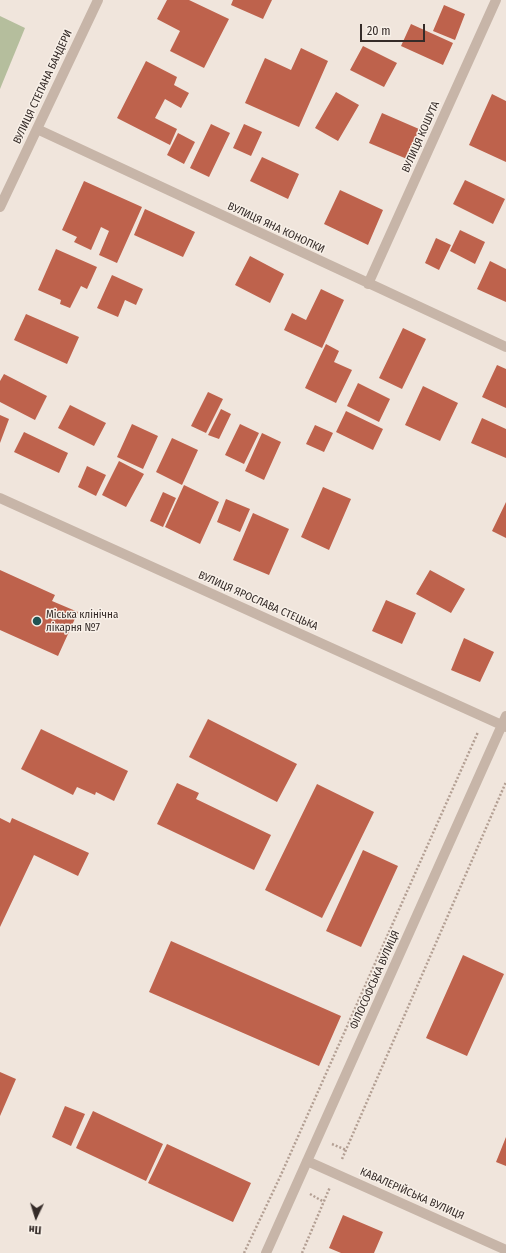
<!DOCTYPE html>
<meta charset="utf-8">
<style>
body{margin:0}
#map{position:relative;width:506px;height:1253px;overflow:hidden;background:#f0e5dc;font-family:"Fira Sans Condensed",sans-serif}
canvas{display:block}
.north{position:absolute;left:16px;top:1197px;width:40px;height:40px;-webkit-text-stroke:3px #f8f0e8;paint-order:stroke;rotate:184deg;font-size:11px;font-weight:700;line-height:16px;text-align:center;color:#352b28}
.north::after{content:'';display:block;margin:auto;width:14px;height:18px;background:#352b28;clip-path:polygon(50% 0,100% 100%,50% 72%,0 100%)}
.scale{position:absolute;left:360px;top:24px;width:65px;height:18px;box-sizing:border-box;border:2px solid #352b28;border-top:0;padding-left:5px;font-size:12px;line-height:14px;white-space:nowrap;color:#352b28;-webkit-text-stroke:3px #f8f0e8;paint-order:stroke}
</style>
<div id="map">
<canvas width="506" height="1253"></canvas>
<div class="north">Пн</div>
<div class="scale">20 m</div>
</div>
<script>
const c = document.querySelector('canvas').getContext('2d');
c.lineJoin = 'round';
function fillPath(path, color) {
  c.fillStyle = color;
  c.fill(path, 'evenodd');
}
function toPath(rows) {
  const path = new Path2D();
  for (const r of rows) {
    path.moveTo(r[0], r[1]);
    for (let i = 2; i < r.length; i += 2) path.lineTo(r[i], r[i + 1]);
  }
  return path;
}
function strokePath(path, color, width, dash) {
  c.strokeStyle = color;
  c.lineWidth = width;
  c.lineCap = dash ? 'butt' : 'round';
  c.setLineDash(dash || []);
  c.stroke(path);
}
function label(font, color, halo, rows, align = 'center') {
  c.font = font + ' "Fira Sans Condensed",sans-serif';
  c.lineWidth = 3;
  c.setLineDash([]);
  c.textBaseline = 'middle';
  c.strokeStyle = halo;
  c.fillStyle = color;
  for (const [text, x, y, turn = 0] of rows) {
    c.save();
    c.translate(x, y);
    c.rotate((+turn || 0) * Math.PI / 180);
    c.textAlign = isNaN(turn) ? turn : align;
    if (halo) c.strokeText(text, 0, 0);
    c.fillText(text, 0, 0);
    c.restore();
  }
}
const green = toPath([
 [0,16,25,28,0,89]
]);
const building = toPath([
 [167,0,189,0,229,19,204,68,170,51,180,31,157,19],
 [233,0,272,0,263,19,231,5],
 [444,5,465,14,455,40,433,31],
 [411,24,453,43,443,65,401,46],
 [363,46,397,63,384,87,350,70],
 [301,48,328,61,299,127,245,103,265,58,291,70],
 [146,61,177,77,174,85,189,93,181,108,165,99,155,118,177,129,170,145,117,118],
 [336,92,359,105,338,141,315,128],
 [492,94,506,101,506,162,469,145],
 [382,113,419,129,407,159,369,143],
 [211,124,230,133,209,177,190,168],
 [244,124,262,132,251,156,233,148],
 [178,133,195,142,184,164,167,155],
 [262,157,299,174,288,199,250,181],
 [465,180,505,199,493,224,453,204],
 [84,181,142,207,117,263,99,255,109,231,101,227,91,250,74,242,77,237,62,230],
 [340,190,383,210,368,245,324,224],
 [145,209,195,232,183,257,134,235],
 [460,230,485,242,475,264,450,251],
 [436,238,451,245,439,270,425,263],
 [56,249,97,267,87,289,81,286,70,308,60,304,61,300,38,290],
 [250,256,284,274,270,303,235,285],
 [490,261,506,269,506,302,477,289],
 [112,275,143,289,136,305,125,300,118,317,97,308],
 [321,289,344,300,322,348,284,330,292,313,306,320],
 [26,314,79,337,67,364,14,340],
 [403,328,426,339,402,389,379,378],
 [326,344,339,351,334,362,352,370,336,403,305,388],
 [497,365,506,369,506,408,482,397],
 [4,374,47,396,35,420,0,402,0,381],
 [358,383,390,399,379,422,347,406],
 [423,386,458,403,440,441,405,425],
 [208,392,223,399,206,433,191,426],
 [70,405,106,423,94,446,58,428],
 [221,409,231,414,219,439,208,435],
 [346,411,383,429,373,450,336,432],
 [0,415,9,419,0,443],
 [482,418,506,429,506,458,471,443],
 [132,424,158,436,143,469,117,457],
 [240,424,259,433,244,464,225,455],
 [315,425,333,433,324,452,306,444],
 [24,432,68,453,59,473,14,452],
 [262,433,281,442,264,480,245,471],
 [172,438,198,450,182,485,156,472],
 [119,461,144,474,126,507,102,495],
 [87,466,106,475,96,496,78,487],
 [184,485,219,502,200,544,165,527],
 [323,487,351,499,329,550,301,537],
 [163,492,176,498,163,527,150,521],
 [226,499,250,509,240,532,217,522],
 [506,502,506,538,492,531],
 [253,513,289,529,269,575,233,560],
 [0,570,55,595,52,601,78,612,58,656,0,630],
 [430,570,465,589,451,613,416,594],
 [386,600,416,613,402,644,372,631],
 [464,638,494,652,480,682,451,670],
 [208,719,297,764,277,802,189,757],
 [41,729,128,771,114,801,96,792,95,795,77,787,73,795,21,769],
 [177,783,199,793,196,799,271,835,254,870,157,824],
 [317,784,374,812,322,918,265,890],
 [0,818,10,823,12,818,89,853,78,876,34,855,0,927],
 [363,850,398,866,361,947,326,931],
 [171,941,341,1016,319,1066,149,992],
 [463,955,504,974,467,1056,426,1038],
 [0,1072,16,1079,0,1116],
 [65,1106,85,1114,71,1146,52,1137],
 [93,1111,163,1144,146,1181,76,1148],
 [506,1137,506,1166,496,1162],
 [167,1144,251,1183,233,1222,148,1183],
 [343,1215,383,1232,374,1253,341,1253,329,1248]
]);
const path = toPath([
 [332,1144,346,1150],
 [342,1159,506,782],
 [310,1194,324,1202],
 [244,1253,280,1177,478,732],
 [302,1253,330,1187]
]);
const minor = toPath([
 [37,129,506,347],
 [0,207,98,0],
 [368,284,496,0],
 [0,498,506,727],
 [307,1161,506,1250],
 [266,1253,506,716]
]);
const markers = [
 [37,621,5,"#205353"]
];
const streetNames = [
 ["ВУЛИЦЯ СТЕПАНА БАНДЕРИ",43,87,-65],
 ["ВУЛИЦЯ КОШУТА",421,137,-66],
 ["ВУЛИЦЯ ЯНА КОНОПКИ",276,228,25],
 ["ВУЛИЦЯ ЯРОСЛАВА СТЕЦЬКА",258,601,24],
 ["ФІЛОСОФСЬКА ВУЛИЦЯ",375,980,-66],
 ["КАВАЛЕРІЙСЬКА ВУЛИЦЯ",412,1194,24]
];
const poiNames = [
 ["Міська клінічна",46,615],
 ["лікарня №7",46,628]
];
fillPath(green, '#b5be9d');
fillPath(building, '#be624c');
strokePath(path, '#b39f93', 2.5, [2, 2]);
strokePath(minor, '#c7b5a8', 10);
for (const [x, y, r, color] of markers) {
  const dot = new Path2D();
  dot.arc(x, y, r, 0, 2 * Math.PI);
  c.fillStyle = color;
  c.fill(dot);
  strokePath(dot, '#f8f0e8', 1.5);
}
label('11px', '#352b28', '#f8f0e8', streetNames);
label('11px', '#352b28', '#f8f0e8', poiNames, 'left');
</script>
